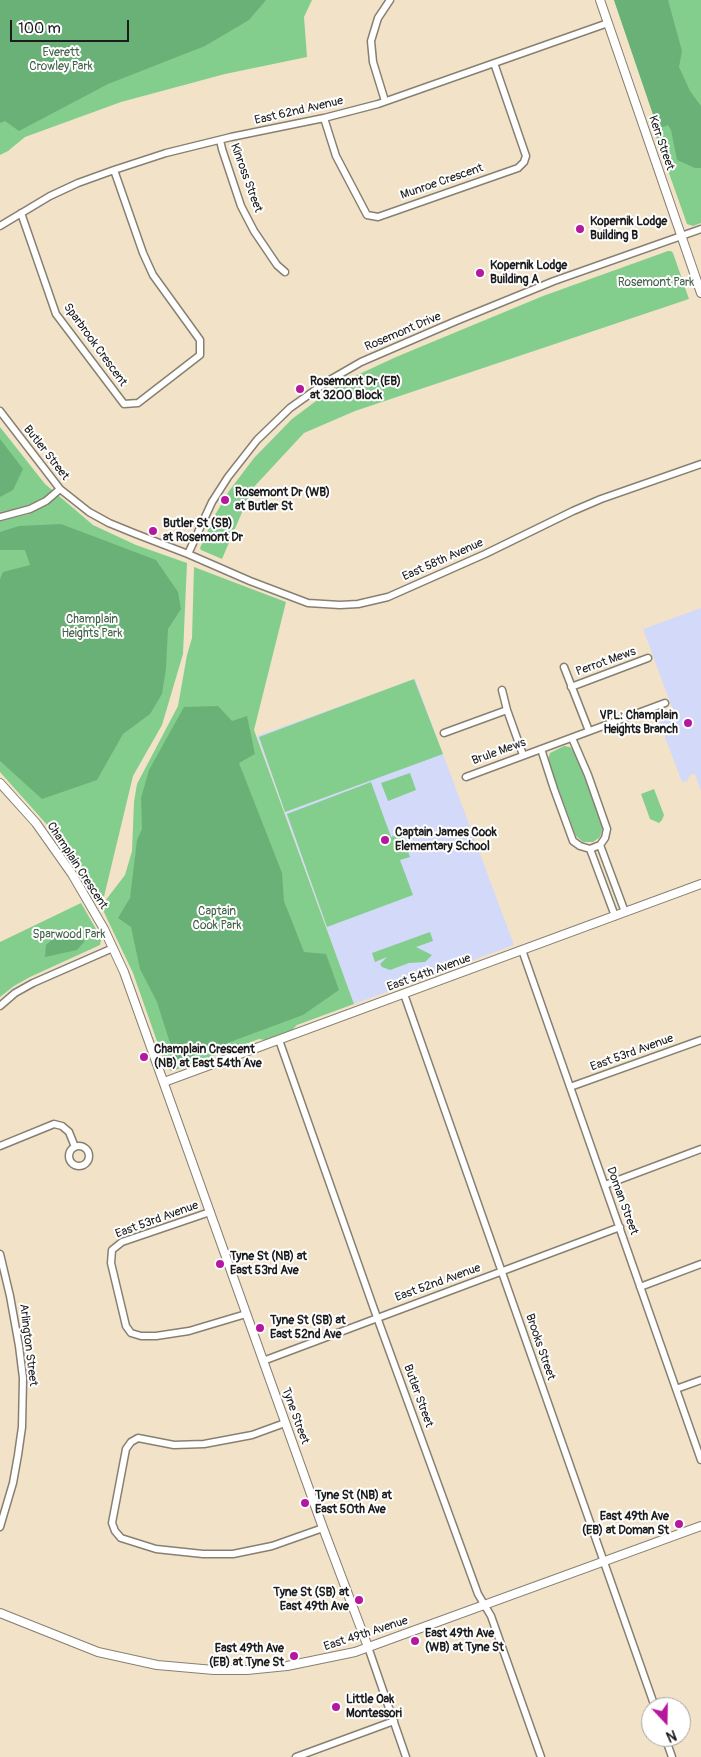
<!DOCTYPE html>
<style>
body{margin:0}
#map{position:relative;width:701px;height:1757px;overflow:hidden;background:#f2e3c8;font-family:Pangolin,sans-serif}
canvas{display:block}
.north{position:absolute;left:641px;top:1697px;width:50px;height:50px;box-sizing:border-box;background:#fff;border:1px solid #a4a4a4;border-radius:50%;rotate:159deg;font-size:14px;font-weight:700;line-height:20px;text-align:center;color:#1c1c1c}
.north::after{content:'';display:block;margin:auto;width:18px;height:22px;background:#b5179e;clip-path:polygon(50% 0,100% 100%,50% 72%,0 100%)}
.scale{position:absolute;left:10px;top:20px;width:119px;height:22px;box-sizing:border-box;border:2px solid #1c1c1c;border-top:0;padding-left:6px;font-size:15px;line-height:18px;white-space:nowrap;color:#1c1c1c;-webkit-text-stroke:4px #fff;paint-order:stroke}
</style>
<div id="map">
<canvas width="701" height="1757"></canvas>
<div class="north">N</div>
<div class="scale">100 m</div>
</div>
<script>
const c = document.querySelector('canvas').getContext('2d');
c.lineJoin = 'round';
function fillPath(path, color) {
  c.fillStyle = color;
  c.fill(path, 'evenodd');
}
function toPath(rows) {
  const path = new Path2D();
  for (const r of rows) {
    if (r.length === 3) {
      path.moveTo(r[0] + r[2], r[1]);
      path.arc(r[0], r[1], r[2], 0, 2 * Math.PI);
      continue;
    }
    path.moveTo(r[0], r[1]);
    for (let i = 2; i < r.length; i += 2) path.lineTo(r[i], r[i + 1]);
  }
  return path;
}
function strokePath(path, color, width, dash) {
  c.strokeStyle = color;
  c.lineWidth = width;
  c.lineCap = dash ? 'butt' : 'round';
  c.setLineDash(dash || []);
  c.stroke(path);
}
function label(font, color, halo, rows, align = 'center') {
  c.font = font + ' Pangolin,sans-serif';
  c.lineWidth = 4;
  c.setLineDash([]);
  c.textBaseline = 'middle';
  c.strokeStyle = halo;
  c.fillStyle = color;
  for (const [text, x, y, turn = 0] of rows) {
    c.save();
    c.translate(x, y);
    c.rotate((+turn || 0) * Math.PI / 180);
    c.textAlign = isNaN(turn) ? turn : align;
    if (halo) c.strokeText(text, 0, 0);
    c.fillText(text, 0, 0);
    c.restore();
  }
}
const built = toPath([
 [701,608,701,791,695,774,690,775,687,781,682,782,657,716,673,710,643,629],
 [415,679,514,945,354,1004,257,736]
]);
const green = toPath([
 [0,0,312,0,304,17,307,57,225,74,121,102,25,137,8,151,0,155],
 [614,0,701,0,701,223,693,226,687,224,654,131,658,129],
 [668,251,671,251,673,253,689,299,355,411,304,433,252,489,222,559,201,550,200,548,215,515,229,491,254,458,292,419,340,383,396,357,543,296],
 [0,427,45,484,93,525,136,545,187,563,183,654,162,725,133,776,102,905,125,875,132,851,134,802,137,784,178,706,187,655,192,638,194,567,286,602,254,730,354,1004,297,1025,292,1030,265,1040,259,1039,175,1070,171,1071,166,1067,133,973,101,906,83,876,49,827,0,772,0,521,29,514,27,506,0,512],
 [414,679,443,754,285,812,259,737],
 [564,746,570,747,575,752,603,827,600,837,593,842,583,842,576,836,550,766,548,759,550,753],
 [410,773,416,790,388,801,381,783],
 [371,782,391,837,401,833,410,857,400,860,413,895,327,927,287,814],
 [654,789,664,815,662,820,659,823,650,819,641,794],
 [81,903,96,929,101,940,100,945,30,977,14,986,0,997,0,942],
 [430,932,433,941,416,947,432,955,425,962,409,963,390,970,382,967,380,964,387,957,375,962,372,953]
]);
const forest = toPath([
 [0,0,266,0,249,20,205,46,108,84,19,131,5,121,0,123],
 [614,0,668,0,682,51,679,67,690,91,701,106,701,168,695,168,677,160,671,130,668,125,658,129],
 [0,439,23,469,13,490,0,497],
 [61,524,156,560,178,592,181,609,168,629,166,668,162,694,150,714,123,734,97,780,42,799,0,761,0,579,3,572,30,565,25,550,0,550,0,532,19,526],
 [218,706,232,721,247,716,255,754,239,763,282,873,284,901,304,952,326,954,339,990,303,1015,176,1062,157,1002,140,969,131,927,118,918,130,898,137,840,142,829,141,798,149,770,184,707],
 [57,935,70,936,85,941,77,950,45,957,46,945]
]);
const minor = toPath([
 [385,101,373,62,371,41,378,18,390,0],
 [324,118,336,156,367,215,378,217,518,168,524,162,526,156,494,63],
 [220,140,222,149,241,206,254,231,277,265,285,272],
 [21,213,56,314,124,404,138,403,200,355,200,340,153,275,143,253,114,170],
 [0,226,50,196,78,183,114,170,166,153,231,137,324,118,378,104,608,23],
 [0,411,60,489,89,512,109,523,136,534,188,554,250,581,308,603,340,605,358,604,388,597,485,554,573,511,601,499,701,464],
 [0,517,30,509,46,501,60,489],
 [188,554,212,502,228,477,257,440,290,408,328,381,361,362,456,321,554,281,701,229],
 [564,667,589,731],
 [571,687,648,658],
 [502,690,507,710,523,755],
 [444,733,507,710],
 [541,749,554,789,573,841,580,846,590,849,600,845,605,838,607,829,588,775,572,738],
 [466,777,665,703],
 [600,845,625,912],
 [590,849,615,916],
 [522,950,701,1460],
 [404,994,655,1707],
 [0,1006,15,993,33,983,113,948],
 [279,1040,374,1309,478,1594,491,1616,541,1757],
 [570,1087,701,1040],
 [0,1146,54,1124,62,1126,69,1132,75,1147],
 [79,1156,10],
 [605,1185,701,1149],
 [210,1212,122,1242,112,1250,111,1263,126,1326,131,1333,141,1336,156,1336,189,1331,246,1314],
 [0,1254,10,1296,19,1346,23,1378,22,1427,18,1455,13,1483,0,1527],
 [640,1287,701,1264],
 [263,1361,620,1227],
 [676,1389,701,1380],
 [285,1423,252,1435,204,1444,174,1445,138,1438,131,1442,126,1449,112,1523,115,1531,121,1538,156,1549,203,1554,233,1554,272,1546,323,1528],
 [368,1647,406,1757],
 [665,1737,672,1757],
 [296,1757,394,1721]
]);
const tertiary = toPath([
 [600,0,701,293],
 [0,783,36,823,72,874,104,929,124,972,323,1528,368,1647],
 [164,1082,701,884],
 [0,1613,98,1652,157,1665,214,1670,247,1670,287,1666,355,1652,701,1526]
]);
const markers = [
 [580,229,5,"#b5179e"],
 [480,273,5,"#b5179e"],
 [300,389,5,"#b5179e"],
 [225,500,5,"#b5179e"],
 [153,531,5,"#b5179e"],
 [688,723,5,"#b5179e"],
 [385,840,5,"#b5179e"],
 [144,1057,5,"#b5179e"],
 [220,1264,5,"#b5179e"],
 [260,1328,5,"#b5179e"],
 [305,1503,5,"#b5179e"],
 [679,1524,5,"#b5179e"],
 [359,1600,5,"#b5179e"],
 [415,1641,5,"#b5179e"],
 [294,1656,5,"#b5179e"],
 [336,1707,5,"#b5179e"]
];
const parkNames = [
 ["Everett",61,53],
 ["Crowley Park",61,67],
 ["Rosemont Park",656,283],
 ["Champlain",92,620],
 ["Heights Park",92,634],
 ["Captain",217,912],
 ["Cook Park",217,926],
 ["Sparwood Park",69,935]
];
const streetNames = [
 ["East 62nd Avenue",299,111,-13],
 ["Kerr Street",661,143,71],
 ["Kinross Street",246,178,70],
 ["Munroe Crescent",442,182,-19],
 ["Rosemont Drive",403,332,-23],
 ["Sparbrook Crescent",95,345,54],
 ["Butler Street",46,453,52],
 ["East 58th Avenue",443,560,-24],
 ["Perrot Mews",606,662,-20],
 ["Brule Mews",499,752,-20],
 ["Champlain Crescent",77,866,57],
 ["East 54th Avenue",429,973,-20],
 ["East 53rd Avenue",632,1053,-20],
 ["Doman Street",622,1201,70],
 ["East 53rd Avenue",157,1220,-20],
 ["East 52nd Avenue",438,1283,-20],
 ["Arlington Street",28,1345,83],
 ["Brooks Street",540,1347,71],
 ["Butler Street",418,1396,70],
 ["Tyne Street",295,1416,70],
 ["East 49th Avenue",366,1634,-18]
];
const poiNames = [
 ["Kopernik Lodge",590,222],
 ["Building B",590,236],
 ["Kopernik Lodge",490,266],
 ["Building A",490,280],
 ["Rosemont Dr (EB)",310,382],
 ["at 3200 Block",310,396],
 ["Rosemont Dr (WB)",235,493],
 ["at Butler St",235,507],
 ["Butler St (SB)",163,524],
 ["at Rosemont Dr",163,538],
 ["VPL: Champlain",678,716,"right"],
 ["Heights Branch",678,730,"right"],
 ["Captain James Cook",395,833],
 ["Elementary School",395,847],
 ["Champlain Crescent",154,1050],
 ["(NB) at East 54th Ave",154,1064],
 ["Tyne St (NB) at",230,1257],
 ["East 53rd Ave",230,1271],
 ["Tyne St (SB) at",270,1321],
 ["East 52nd Ave",270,1335],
 ["Tyne St (NB) at",315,1496],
 ["East 50th Ave",315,1510],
 ["East 49th Ave",669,1517,"right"],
 ["(EB) at Doman St",669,1531,"right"],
 ["Tyne St (SB) at",349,1593,"right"],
 ["East 49th Ave",349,1607,"right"],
 ["East 49th Ave",425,1634],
 ["(WB) at Tyne St",425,1648],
 ["East 49th Ave",284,1649,"right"],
 ["(EB) at Tyne St",284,1663,"right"],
 ["Little Oak",346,1700],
 ["Montessori",346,1714]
];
fillPath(built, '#d2d9f9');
fillPath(green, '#83ce8c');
fillPath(forest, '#6ab178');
strokePath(minor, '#878072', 9);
strokePath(tertiary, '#878072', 10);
strokePath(minor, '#fff', 6);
strokePath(tertiary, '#fff', 8);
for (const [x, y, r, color] of markers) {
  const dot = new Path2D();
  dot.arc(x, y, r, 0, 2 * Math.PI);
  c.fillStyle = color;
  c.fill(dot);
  strokePath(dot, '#fff', 2);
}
label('12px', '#456349', '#fff', parkNames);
label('12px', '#1c1c1c', '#fff', streetNames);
label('bold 12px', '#1c1c1c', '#fff', poiNames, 'left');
</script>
